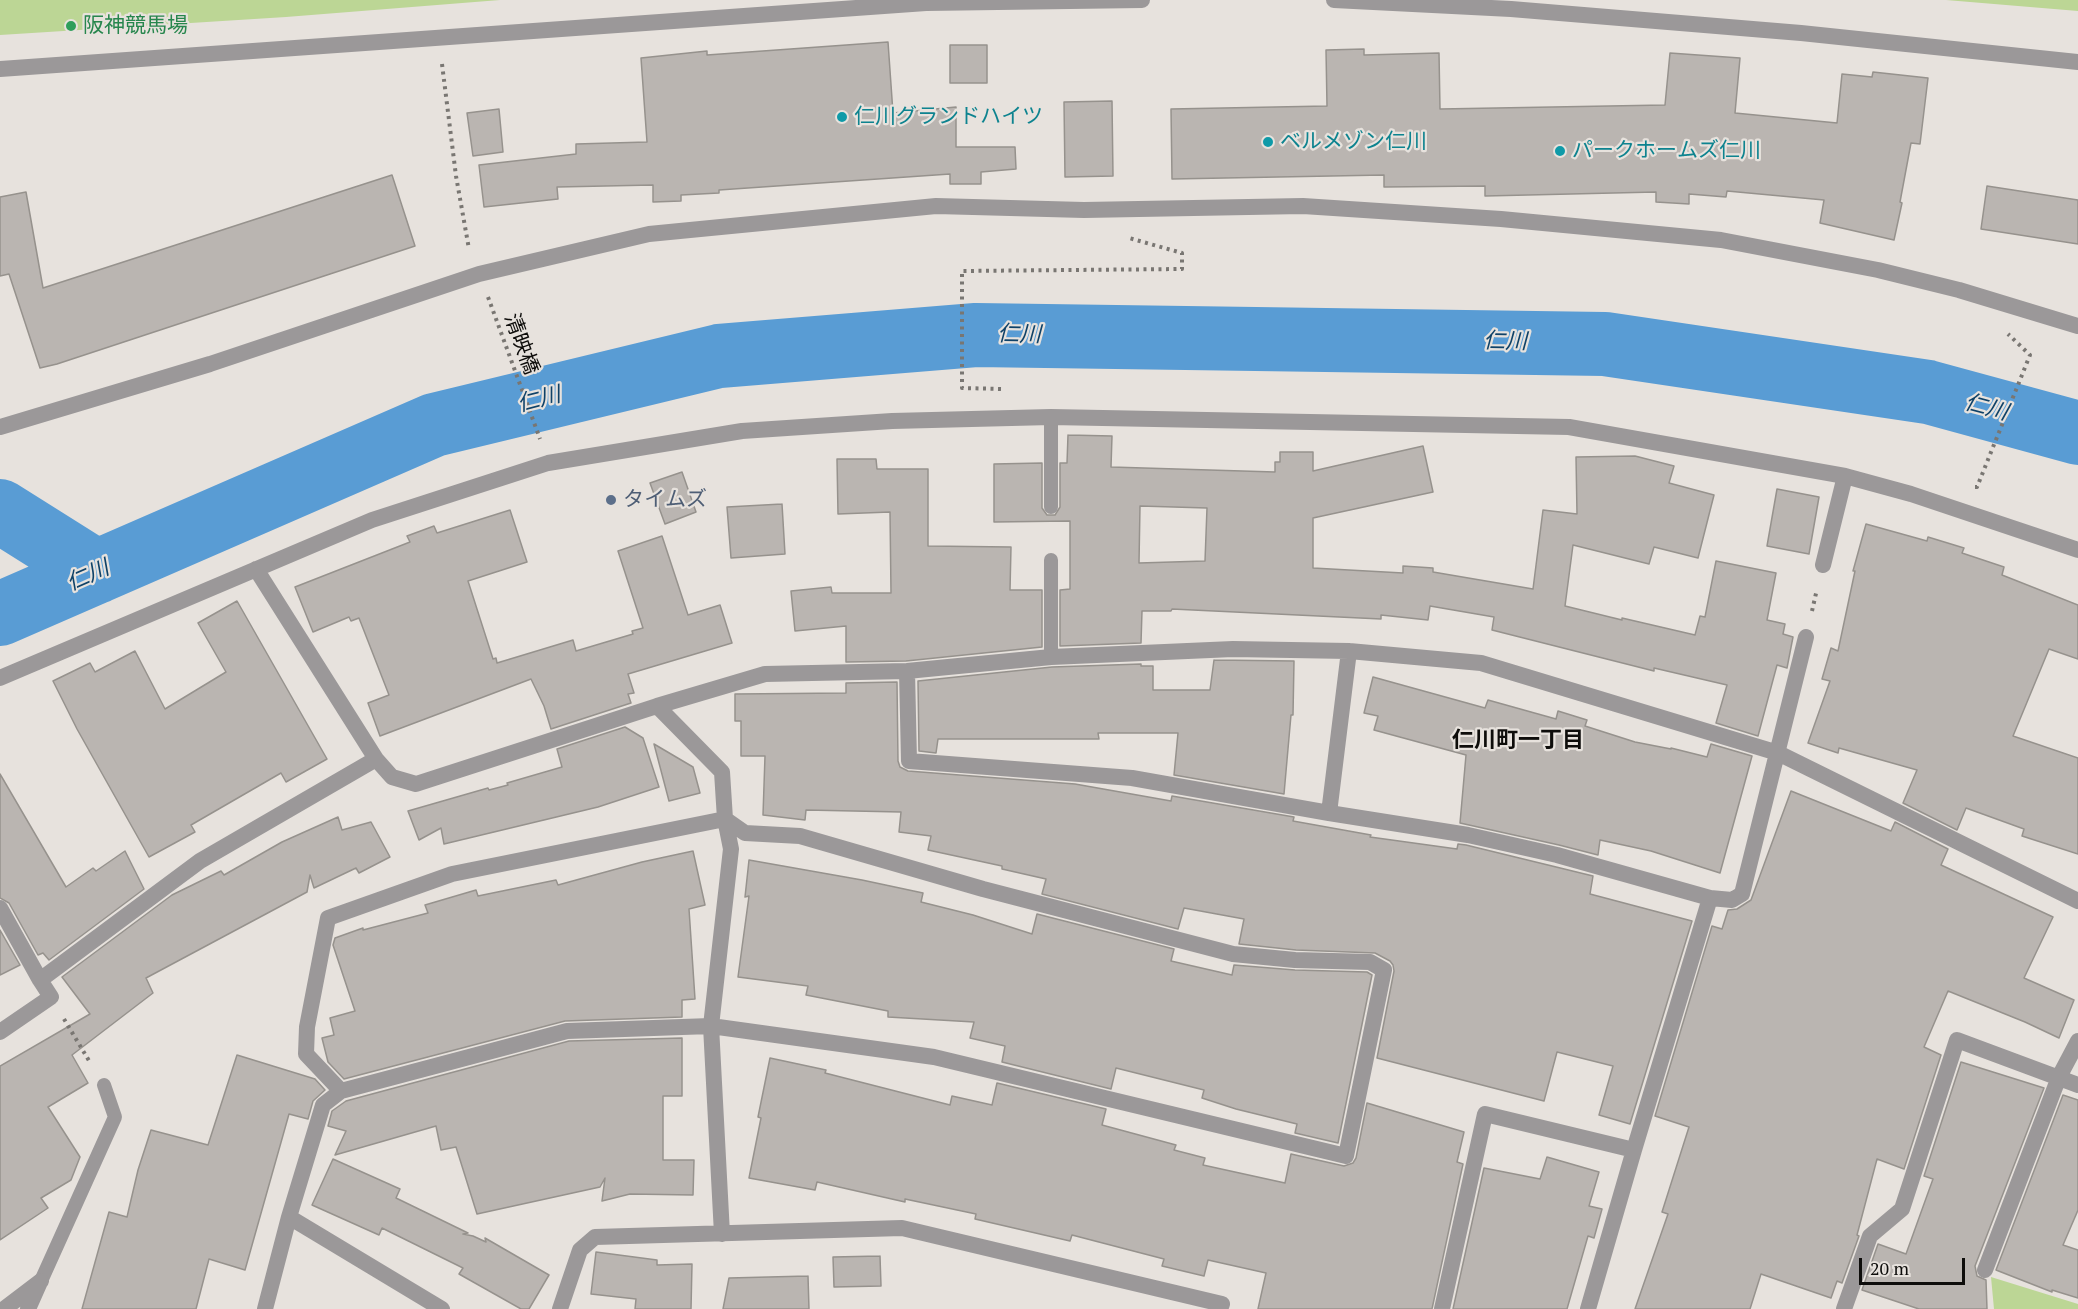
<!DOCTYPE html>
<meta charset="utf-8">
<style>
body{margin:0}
#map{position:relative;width:2078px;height:1309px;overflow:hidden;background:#e7e2dd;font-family:"PT Serif",serif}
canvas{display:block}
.scale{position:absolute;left:1859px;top:1258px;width:106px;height:27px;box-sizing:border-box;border:3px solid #0e0d0b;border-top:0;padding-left:8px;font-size:18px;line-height:21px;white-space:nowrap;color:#0e0d0b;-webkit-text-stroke:4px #e7e2dd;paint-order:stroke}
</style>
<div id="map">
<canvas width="2078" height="1309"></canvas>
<div class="scale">20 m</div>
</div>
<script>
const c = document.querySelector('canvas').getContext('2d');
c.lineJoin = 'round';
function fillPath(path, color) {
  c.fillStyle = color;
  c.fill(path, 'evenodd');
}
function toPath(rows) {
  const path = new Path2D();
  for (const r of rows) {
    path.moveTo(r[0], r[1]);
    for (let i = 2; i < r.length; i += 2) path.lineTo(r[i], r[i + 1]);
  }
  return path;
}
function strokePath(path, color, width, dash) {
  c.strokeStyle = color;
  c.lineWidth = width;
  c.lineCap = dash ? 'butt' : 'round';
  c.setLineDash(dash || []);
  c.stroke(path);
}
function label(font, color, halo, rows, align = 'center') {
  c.font = font + ' "PT Serif","Noto Sans JP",serif';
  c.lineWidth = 4.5;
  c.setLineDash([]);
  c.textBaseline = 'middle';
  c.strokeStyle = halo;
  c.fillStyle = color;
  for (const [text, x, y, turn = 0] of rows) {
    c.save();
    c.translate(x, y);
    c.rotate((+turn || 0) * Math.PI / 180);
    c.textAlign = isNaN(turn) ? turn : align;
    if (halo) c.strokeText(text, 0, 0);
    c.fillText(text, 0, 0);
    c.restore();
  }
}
const green = toPath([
 [0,0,500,0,286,17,0,35],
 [1946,0,2078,0,2078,11],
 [1991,1277,2078,1304,2078,1309,1994,1309]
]);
const river = toPath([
 [0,511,97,572],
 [0,614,434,425,719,356,976,335,1605,344,1928,392,2078,433]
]);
const building = toPath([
 [888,42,893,113,956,107,956,147,1015,147,1016,169,981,172,981,184,950,184,950,174,719,190,719,193,681,195,681,201,653,202,653,185,557,187,558,199,484,207,479,165,576,154,576,144,647,142,641,58,707,51,707,55,888,42],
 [950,45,987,45,987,83,950,83,950,45],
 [1364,49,1364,55,1439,53,1440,109,1665,105,1670,53,1740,58,1735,113,1837,123,1842,74,1872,77,1873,72,1928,78,1920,144,1911,143,1900,202,1902,203,1894,240,1820,223,1824,200,1727,191,1726,197,1689,194,1689,204,1656,202,1656,192,1485,196,1485,186,1384,187,1384,175,1172,179,1171,109,1327,106,1326,50,1364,49],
 [1112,101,1113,176,1065,177,1064,102,1112,101],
 [499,109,503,152,473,156,467,113,499,109],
 [392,175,415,246,57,364,40,368,9,274,0,276,0,197,26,192,43,288,392,175],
 [1987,186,2078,200,2078,244,1981,229,1987,186],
 [1068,435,1112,436,1111,467,1275,472,1275,462,1280,462,1280,452,1313,452,1313,471,1423,446,1433,492,1313,518,1313,568,1403,573,1403,566,1433,568,1433,572,1533,589,1543,510,1577,514,1576,457,1635,456,1674,466,1669,483,1714,495,1698,558,1654,547,1649,564,1573,545,1565,606,1622,620,1622,618,1695,635,1700,616,1705,617,1716,561,1776,573,1767,620,1785,624,1783,634,1793,637,1787,668,1777,665,1758,736,1716,723,1727,685,1654,668,1654,671,1492,630,1494,617,1430,606,1428,620,1381,615,1381,619,1172,609,1171,611,1142,611,1141,643,1060,646,1060,590,1070,589,1070,521,994,522,994,464,1042,463,1042,508,1047,515,1055,515,1060,507,1060,463,1067,463,1068,435],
 [1140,506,1207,508,1205,561,1139,563,1140,506],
 [837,459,876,459,877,469,928,469,928,546,1011,547,1010,590,1042,590,1042,647,906,661,846,662,846,626,795,631,791,591,831,587,832,593,891,593,890,512,838,514,837,459],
 [682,472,696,512,665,524,650,483,682,472],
 [1777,489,1819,497,1809,554,1767,546,1777,489],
 [782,504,785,554,731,558,727,507,782,504],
 [510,510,527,562,468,581,493,659,496,658,497,663,573,640,576,651,633,634,632,631,643,628,618,551,662,536,688,615,720,605,732,643,628,674,634,693,628,694,631,703,551,729,544,706,531,679,380,736,368,703,389,695,359,618,351,621,349,617,313,632,295,587,410,542,407,536,434,526,437,533,510,510],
 [1866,524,1927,541,1928,537,1964,548,1962,553,2004,567,2002,575,2078,605,2078,659,2049,649,2013,736,2078,758,2078,854,2022,836,2024,829,1966,808,1957,830,1903,803,1917,770,1839,748,1838,753,1808,743,1830,681,1822,679,1831,648,1838,651,1855,571,1853,571,1866,524],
 [237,601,327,759,286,782,281,773,191,825,195,832,149,857,77,729,53,681,90,663,95,672,135,651,165,709,226,672,198,623,237,601],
 [1214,660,1294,661,1293,715,1291,715,1284,794,1174,775,1178,733,1098,733,1099,739,938,739,936,753,919,751,918,681,1052,667,1141,664,1141,666,1153,666,1153,690,1210,690,1214,660],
 [1373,677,1485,708,1488,700,1556,719,1558,711,1587,720,1585,726,1635,742,1671,749,1671,748,1707,757,1711,744,1752,756,1720,873,1651,851,1600,840,1598,855,1559,845,1460,823,1466,755,1374,730,1378,716,1364,713,1373,677],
 [897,682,898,761,900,767,908,771,1075,784,1171,801,1172,796,1294,817,1293,821,1371,835,1370,837,1457,849,1458,844,1466,845,1593,876,1590,894,1692,921,1630,1124,1599,1115,1613,1066,1557,1052,1544,1101,1377,1058,1394,971,1393,965,1390,961,1375,953,1296,950,1239,944,1244,919,1184,908,1178,929,1042,894,1046,879,1002,869,1002,866,928,850,931,836,899,832,901,812,806,810,805,820,763,815,765,756,741,756,741,721,735,721,735,694,846,693,846,683,897,682],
 [625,727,643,738,659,787,598,807,444,844,441,828,419,840,408,811,488,788,489,790,508,785,507,783,562,767,557,749,625,727],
 [654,744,693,767,700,793,669,801,654,744],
 [0,774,66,887,93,868,96,871,125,851,144,889,49,960,43,953,38,955,9,903,0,898,0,774],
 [1791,791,1891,831,1895,822,1948,849,1941,865,2053,917,2024,978,2074,1000,2059,1038,2025,1022,1948,991,1924,1047,1941,1055,1904,1169,1877,1159,1857,1235,1859,1236,1842,1283,1837,1281,1831,1298,1761,1274,1750,1309,1635,1309,1668,1214,1662,1212,1689,1127,1655,1116,1712,926,1722,929,1728,910,1737,909,1751,900,1791,791],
 [338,817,342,830,371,822,390,857,359,873,356,868,314,888,310,875,307,892,146,978,153,993,72,1055,88,1083,48,1107,80,1157,71,1180,41,1198,48,1208,0,1240,0,1066,90,1014,62,977,172,895,221,871,224,875,282,842,338,817],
 [693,851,705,905,689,909,695,999,682,1000,682,1017,565,1021,344,1079,328,1062,322,1038,334,1035,330,1018,355,1011,333,945,335,938,363,928,363,930,428,913,425,905,476,890,478,896,556,880,558,885,642,862,693,851],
 [749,860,862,880,923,893,921,902,973,915,1032,934,1037,914,1174,949,1171,961,1232,975,1234,965,1295,970,1367,972,1372,975,1338,1143,1295,1133,1297,1124,1236,1109,1202,1098,1204,1090,1116,1068,1111,1089,1002,1062,1005,1046,970,1038,974,1022,888,1017,888,1011,806,995,808,986,738,977,749,896,745,897,749,860],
 [0,930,20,965,0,975,0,930],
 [682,1038,682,1096,663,1096,663,1160,694,1160,693,1195,630,1194,602,1201,605,1178,600,1187,477,1214,456,1147,441,1150,436,1126,335,1155,346,1131,328,1126,332,1111,346,1101,569,1041,682,1038],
 [237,1055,315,1079,325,1090,313,1101,308,1119,289,1114,245,1270,209,1259,196,1309,82,1309,109,1212,127,1217,138,1170,151,1130,208,1145,237,1055],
 [770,1058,826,1070,825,1073,950,1105,952,1096,992,1105,997,1083,1106,1109,1102,1125,1176,1145,1174,1150,1205,1158,1203,1165,1285,1183,1291,1154,1344,1166,1353,1163,1356,1158,1367,1103,1464,1132,1457,1162,1463,1164,1432,1309,1258,1309,1266,1273,1208,1260,1204,1276,1162,1266,1164,1259,1072,1235,1070,1241,975,1219,976,1214,905,1199,905,1202,817,1182,815,1190,749,1178,761,1118,758,1117,770,1058],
 [1961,1062,2044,1088,1975,1266,1977,1276,1986,1280,1987,1309,1919,1309,1862,1290,1878,1244,1906,1254,1933,1179,1924,1176,1961,1062],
 [2063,1095,2078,1100,2078,1210,2063,1245,2078,1250,2078,1298,2052,1290,2052,1292,1996,1270,2063,1095],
 [1547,1157,1599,1172,1589,1206,1602,1209,1594,1238,1588,1236,1567,1309,1453,1309,1484,1168,1540,1179,1547,1157],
 [333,1159,400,1189,396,1198,468,1233,463,1234,473,1236,486,1242,485,1238,549,1275,529,1309,521,1309,459,1274,463,1268,382,1228,379,1235,312,1205,333,1159],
 [596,1252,657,1260,657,1265,692,1264,691,1309,635,1309,636,1299,591,1294,596,1252],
 [880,1256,881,1286,834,1287,833,1257,880,1256],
 [808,1276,809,1309,723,1309,729,1278,808,1276]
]);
const path = toPath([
 [442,64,456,176,469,249],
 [488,297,540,439],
 [1001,389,962,388,962,271,1182,269,1182,253,1129,238],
 [1975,487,1977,487,2030,355,2008,334],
 [1812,611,1817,589],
 [64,1019,91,1064]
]);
const service = toPath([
 [1051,417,1051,507],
 [1051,560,1051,657],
 [41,1281,115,1117,104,1085]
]);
const minor = toPath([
 [0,427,210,364,479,274,649,234,936,206,1084,210,1303,206,1501,219,1721,240,1878,270,1959,290,2078,326],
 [1823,565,1845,476],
 [256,569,376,759],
 [1349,651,1329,813,1468,835,1557,855,1710,898],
 [907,671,909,761,1132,778,1329,813],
 [0,678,372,520,548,463,742,431,892,421,1051,417,1569,427,1845,476,1911,494,2078,550],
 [657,706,722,772,725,819,731,849,711,1026,722,1234],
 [0,908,40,980,51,997,0,1032],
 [40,980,200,861,376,759,392,777,416,784,657,706,765,674,907,671,1051,657,1233,649,1349,651,1481,663,1778,753,2078,901],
 [289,1217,442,1309],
 [1985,1270,2059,1077,2078,1041],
 [4,1309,41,1281],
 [28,1309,40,1282],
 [265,1309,289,1217,323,1105,341,1091,567,1031,711,1026,934,1057,1346,1156,1384,970,1370,962,1295,960,1233,954,983,889,800,836,745,833,725,819,452,874,328,918,307,1027,306,1054,341,1091],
 [560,1309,580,1250,595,1237,902,1228,1222,1304,1220,1309],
 [1442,1309,1485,1114,1634,1150],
 [1588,1309,1634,1150,1710,898,1732,900,1742,894,1806,637],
 [1844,1309,1870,1236,1902,1209,1957,1040,2078,1085]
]);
const tertiary = toPath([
 [1334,0,1511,9,1801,33,2078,62],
 [0,69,926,3,1142,0]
]);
const markers = [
 [71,26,6,"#2e9e5b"],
 [842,117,6,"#0f9aa8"],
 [1268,142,6,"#0f9aa8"],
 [1560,151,6,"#0f9aa8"],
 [611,500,6,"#5c6f8a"]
];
const leisureNames = [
 ["阪神競馬場",83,26]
];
const cultureNames = [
 ["仁川グランドハイツ",854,117],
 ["ベルメゾン仁川",1280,142],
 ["パークホームズ仁川",1572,151]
];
const streetNames = [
 ["清映橋",521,344,70]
];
const serviceNames = [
 ["タイムズ",623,500]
];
const waterNames = [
 ["仁川",1019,335,1],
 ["仁川",1505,342,1],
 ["仁川",539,400,-14],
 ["仁川",1986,408,15],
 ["仁川",88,576,-24]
];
const neighbourhoodNames = [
 ["仁川町一丁目",1518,741]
];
fillPath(green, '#bcd695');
strokePath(river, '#599cd4', 64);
fillPath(building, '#bab5b1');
strokePath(building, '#96928d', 1.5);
strokePath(path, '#797672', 4, [3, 4.5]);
strokePath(service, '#9b9899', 14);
strokePath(minor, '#9b9899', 16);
strokePath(tertiary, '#9b9899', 16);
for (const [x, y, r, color] of markers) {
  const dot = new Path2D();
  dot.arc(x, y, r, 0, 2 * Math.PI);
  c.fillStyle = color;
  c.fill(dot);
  strokePath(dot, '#e7e2dd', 2);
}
label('21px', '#27864d', '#e7e2dd', leisureNames, 'left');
label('21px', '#0d838f', '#e7e2dd', cultureNames, 'left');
label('21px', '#0e0d0b', '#e7e2dd', streetNames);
label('21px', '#4e5e75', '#e7e2dd', serviceNames, 'left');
label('italic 22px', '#0f4268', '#e7e2dd', waterNames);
label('bold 22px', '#0e0d0b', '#e7e2dd', neighbourhoodNames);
</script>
